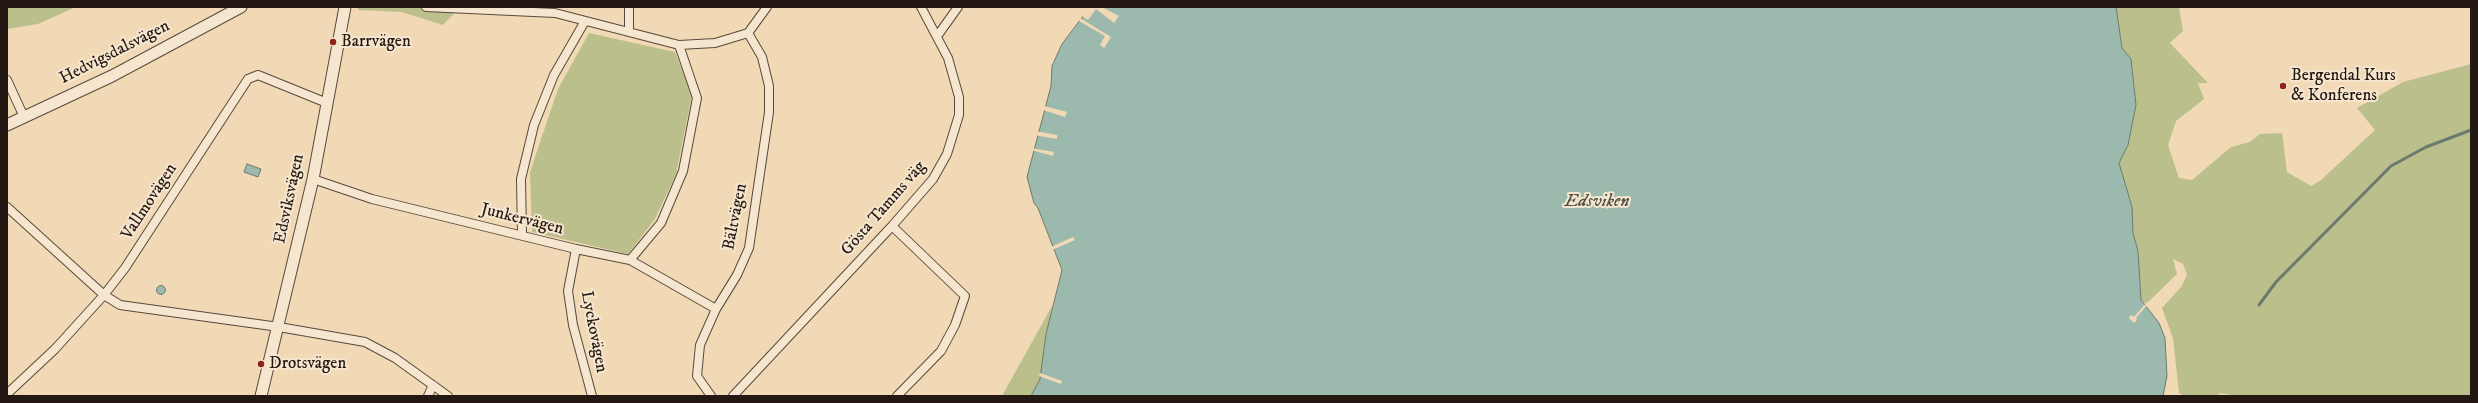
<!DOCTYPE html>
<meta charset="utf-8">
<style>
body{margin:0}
#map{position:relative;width:2478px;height:403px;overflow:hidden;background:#f1d9b5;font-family:"IM FELL DW Pica",serif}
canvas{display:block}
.frame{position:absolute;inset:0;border:8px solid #241912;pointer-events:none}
</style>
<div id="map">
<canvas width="2478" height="403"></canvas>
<div class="frame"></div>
</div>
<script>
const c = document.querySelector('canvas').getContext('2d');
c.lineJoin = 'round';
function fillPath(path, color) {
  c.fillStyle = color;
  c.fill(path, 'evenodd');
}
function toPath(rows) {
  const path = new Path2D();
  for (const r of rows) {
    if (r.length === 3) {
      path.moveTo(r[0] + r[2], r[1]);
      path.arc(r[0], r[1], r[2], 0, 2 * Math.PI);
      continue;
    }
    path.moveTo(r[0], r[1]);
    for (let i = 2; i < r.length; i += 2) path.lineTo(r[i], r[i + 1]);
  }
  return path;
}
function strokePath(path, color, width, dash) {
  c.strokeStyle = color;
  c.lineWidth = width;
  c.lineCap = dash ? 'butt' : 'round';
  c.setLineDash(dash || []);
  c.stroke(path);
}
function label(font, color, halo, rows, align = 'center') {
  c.font = font + ' "IM FELL DW Pica",serif';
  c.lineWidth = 4;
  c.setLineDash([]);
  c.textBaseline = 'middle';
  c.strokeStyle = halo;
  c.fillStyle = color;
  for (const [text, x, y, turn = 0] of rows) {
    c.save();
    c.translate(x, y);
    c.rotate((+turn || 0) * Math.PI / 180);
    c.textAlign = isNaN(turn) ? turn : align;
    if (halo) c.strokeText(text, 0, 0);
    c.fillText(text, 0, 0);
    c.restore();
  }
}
const green = toPath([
 [7,7,76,7,38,24,7,29],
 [358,7,460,7,443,25,402,12,358,10],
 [2116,7,2179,7,2183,31,2170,43,2208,83,2198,83,2204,99,2176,121,2168,145,2179,178,2192,180,2231,147,2250,142,2260,134,2282,133,2287,172,2311,186,2321,180,2375,130,2357,108,2403,82,2471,64,2471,396,2238,396,2219,393,2219,396,2184,396,2179,393,2173,338,2162,308,2181,287,2187,275,2183,264,2173,259,2177,274,2146,304,2141,300,2138,251,2133,233,2132,207,2119,163,2128,145,2136,105,2131,59,2122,48],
 [589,33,675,52,692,95,676,174,655,219,628,254,532,232,530,172,558,89],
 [1052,306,1043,364,1040,379,1031,396,1002,396]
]);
const water = toPath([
 [1090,7,2116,7,2122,48,2131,59,2136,105,2128,145,2119,163,2132,207,2133,233,2138,251,2141,300,2159,323,2165,338,2167,376,2163,396,1031,396,1040,379,1046,334,1062,270,1038,208,1034,203,1027,177,1051,86,1052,66,1062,44,1090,7],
 [247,164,261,169,258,177,244,172,247,164],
 [161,290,4.5]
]);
const pier = toPath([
 [1089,7,1102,7,1119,16,1114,23,1096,9,1088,20,1082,16],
 [1080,18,1111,37,1104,48,1100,45,1105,36,1079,21],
 [1044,106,1067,112,1065,117,1043,110],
 [1035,131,1057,135,1057,139,1034,135],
 [1031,148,1054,152,1053,156,1031,150],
 [1073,237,1075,240,1052,250,1051,247],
 [2147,302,2148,304,2136,318,2137,320,2134,323,2129,318,2131,315,2134,317],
 [1040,373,1062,381,1061,384,1039,376]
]);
const stream = toPath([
 [2259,305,2276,282,2391,166,2426,147,2471,130]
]);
const minor = toPath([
 [426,7,555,13,679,45,715,43,748,33,767,7],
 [629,31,629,7],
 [938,35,958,7],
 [7,80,24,117],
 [313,179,372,199,576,249,630,260,716,309],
 [7,207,104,295,120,305,279,327,365,342,395,358,448,396],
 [892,226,965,296,955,325,941,351,897,396],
 [522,235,521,179,534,125,554,75,585,21],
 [576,249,568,291,573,325,592,396],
 [630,260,661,223,683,171,697,98,679,45],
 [7,394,55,349,104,295,125,268,248,79,258,75,327,103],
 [428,396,433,385],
 [711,396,697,376,700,345,716,309,737,275,749,248,769,112,769,86,762,57,748,33],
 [733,396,892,226,933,179,947,154,959,115,959,97,948,58,921,7]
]);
const tertiary = toPath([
 [7,125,112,76,241,7],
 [261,396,313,179,345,7]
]);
const markers = [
 [333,42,4,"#8f2418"],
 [2283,86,4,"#8f2418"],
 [261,364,4,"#8f2418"]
];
const poiNames = [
 ["Barrvägen",341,42],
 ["Bergendal Kurs",2291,76],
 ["& Konferens",2291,96],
 ["Drotsvägen",269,364]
];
const streetNames = [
 ["Hedvigsdalsvägen",115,53,-27],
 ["Edsviksvägen",290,199,-78],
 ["Vallmovägen",150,202,-57],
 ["Gösta Tamms väg",884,209,-49],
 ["Bältvägen",736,217,-79],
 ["Junkervägen",522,220,14],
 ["Lyckovägen",593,332,79]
];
const waterNames = [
 ["Edsviken",1597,202]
];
fillPath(green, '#bbbf8c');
fillPath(water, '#9bbaad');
strokePath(water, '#6b7a6f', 1);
fillPath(pier, '#f1d9b5');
strokePath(stream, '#6b7a6f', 3);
strokePath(minor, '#57493b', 10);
strokePath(tertiary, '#57493b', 13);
strokePath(minor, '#f6e6cf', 8);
strokePath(tertiary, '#f6e6cf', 11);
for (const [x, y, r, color] of markers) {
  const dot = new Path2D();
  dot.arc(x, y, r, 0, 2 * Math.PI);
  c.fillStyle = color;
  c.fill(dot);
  strokePath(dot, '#f6e6cf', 1.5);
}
label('17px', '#241912', '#f6e6cf', poiNames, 'left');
label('17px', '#241912', '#f6e6cf', streetNames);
label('italic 18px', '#4e5148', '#f6e6cf', waterNames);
</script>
